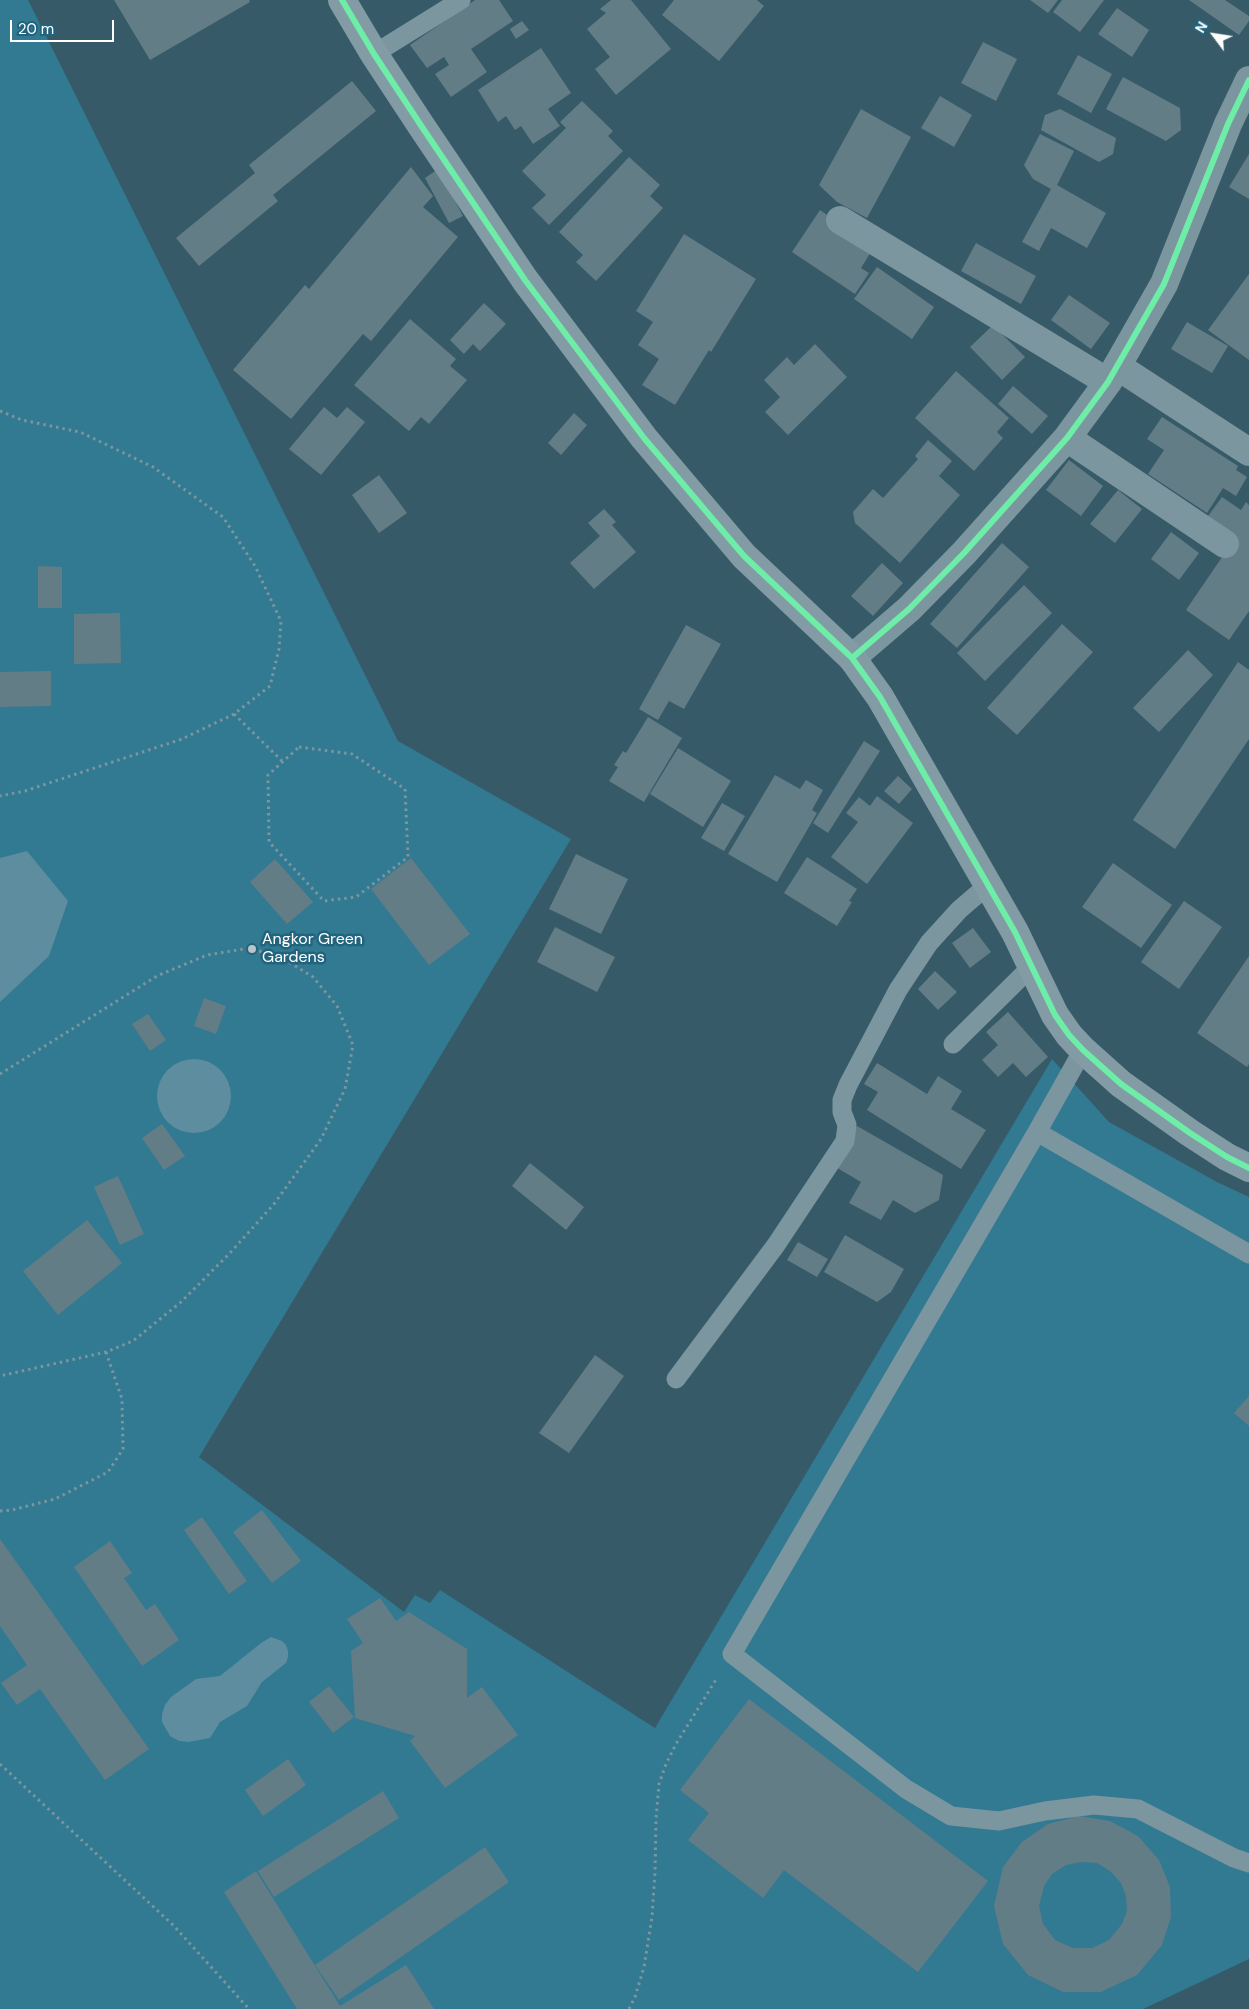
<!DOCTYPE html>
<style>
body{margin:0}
#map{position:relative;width:1249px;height:2009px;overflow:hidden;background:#365a68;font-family:"DM Sans",sans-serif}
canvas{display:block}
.north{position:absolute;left:1189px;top:10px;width:50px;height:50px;-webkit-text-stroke:4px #21647d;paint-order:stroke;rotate:301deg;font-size:14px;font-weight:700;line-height:20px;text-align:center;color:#fff}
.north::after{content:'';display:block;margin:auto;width:18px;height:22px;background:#fff;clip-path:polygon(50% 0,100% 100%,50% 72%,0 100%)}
.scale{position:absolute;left:10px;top:20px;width:104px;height:22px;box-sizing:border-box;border:2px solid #fff;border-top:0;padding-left:6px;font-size:15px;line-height:18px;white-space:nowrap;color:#fff;-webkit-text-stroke:4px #21647d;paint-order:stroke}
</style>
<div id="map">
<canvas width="1249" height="2009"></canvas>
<div class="north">N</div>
<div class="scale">20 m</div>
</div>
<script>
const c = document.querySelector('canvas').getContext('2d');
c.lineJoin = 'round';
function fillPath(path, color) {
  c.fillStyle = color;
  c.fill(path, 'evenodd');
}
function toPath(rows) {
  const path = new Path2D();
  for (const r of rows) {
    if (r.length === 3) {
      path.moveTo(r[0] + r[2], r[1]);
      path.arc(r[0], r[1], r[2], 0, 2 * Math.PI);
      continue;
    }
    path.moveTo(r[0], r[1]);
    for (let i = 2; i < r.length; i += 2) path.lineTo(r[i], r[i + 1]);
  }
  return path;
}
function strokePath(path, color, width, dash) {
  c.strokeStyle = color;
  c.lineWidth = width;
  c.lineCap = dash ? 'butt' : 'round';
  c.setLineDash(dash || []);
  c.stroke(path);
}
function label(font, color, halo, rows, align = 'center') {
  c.font = font + ' "DM Sans",sans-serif';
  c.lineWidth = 5;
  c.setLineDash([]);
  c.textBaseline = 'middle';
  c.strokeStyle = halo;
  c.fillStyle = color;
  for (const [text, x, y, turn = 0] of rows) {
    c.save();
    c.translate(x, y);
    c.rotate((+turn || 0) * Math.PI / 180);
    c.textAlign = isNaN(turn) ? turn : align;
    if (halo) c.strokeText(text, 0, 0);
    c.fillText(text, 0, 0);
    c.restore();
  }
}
const green = toPath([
 [0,0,28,0,398,741,571,839,199,1457,404,1612,415,1595,430,1603,440,1590,655,1728,1052,1059,1109,1122,1217,1182,1249,1197,1249,1959,1143,2009,0,2009]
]);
const water = toPath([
 [27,851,68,901,49,956,0,1002,0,858],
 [194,1096,37],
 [271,1637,282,1641,286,1645,288,1651,288,1657,286,1663,262,1682,247,1706,220,1722,210,1738,189,1742,179,1741,170,1736,162,1722,162,1714,165,1705,171,1697,196,1679,220,1676,261,1643]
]);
const building = toPath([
 [114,0,249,0,250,2,150,60],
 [475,0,499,0,513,21,471,49,487,72,451,97,435,74,449,65,444,57,427,68,410,45],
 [611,0,631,0,671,49,616,95,595,69,610,57,587,29,606,13,600,9],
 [674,0,757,0,764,6,719,61,662,15],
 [1030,0,1058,0,1048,13],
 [1062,0,1104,0,1080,32,1053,12],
 [1189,0,1225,0,1249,16,1249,21,1239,35],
 [1117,8,1149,30,1132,57,1098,34],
 [522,21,529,30,516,39,510,29],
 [983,42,1017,59,996,101,961,83],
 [541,48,571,93,548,109,560,126,533,144,521,126,515,130,506,116,498,122,478,90],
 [1078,55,1112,74,1091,113,1057,94],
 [1123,77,1180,108,1181,130,1166,141,1106,109],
 [352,81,376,111,273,195,278,201,199,266,176,238,255,173,249,165],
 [940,96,972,115,954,147,921,128],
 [582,101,613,131,608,136,623,151,549,225,532,208,546,195,522,171,566,128,560,122],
 [861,109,911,137,867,218,837,202,819,185],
 [1060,109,1116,138,1113,154,1099,162,1041,130,1045,115],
 [1040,134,1074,151,1057,185,1106,213,1087,248,1051,228,1039,251,1022,242,1051,189,1033,179,1024,165],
 [1249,154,1249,199,1229,187],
 [629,157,660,185,650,196,663,208,596,281,576,262,583,255,559,232],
 [411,167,433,196,423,207,458,237,371,341,363,334,291,419,233,370,305,285,309,289],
 [438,169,463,216,449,223,425,178],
 [820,210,874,247,861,268,869,273,855,294,792,252],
 [684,234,756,279,711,352,709,350,675,405,642,385,659,359,638,345,653,322,636,311],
 [976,243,1036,276,1021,304,961,271],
 [877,267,934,307,912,339,854,299],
 [1249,274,1249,360,1208,330],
 [1069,295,1110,323,1091,349,1051,320],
 [484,303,506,324,480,351,473,344,464,354,450,340],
 [410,319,456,359,450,366,467,380,429,424,421,417,409,431,354,385],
 [1187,322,1228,346,1212,373,1171,349],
 [993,325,1025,357,1002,380,970,347],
 [815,344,847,377,788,435,765,412,780,397,764,380,787,357,794,365],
 [956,371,1009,418,997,432,1003,438,974,471,915,418],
 [1013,386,1048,416,1032,434,998,404],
 [324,407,337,418,347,407,365,422,321,475,289,449],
 [574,413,587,425,561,455,548,443],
 [1162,417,1238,466,1236,470,1247,477,1236,496,1223,488,1207,513,1148,474,1164,450,1147,439],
 [928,440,952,461,939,476,960,495,900,563,855,523,853,512,873,489,883,498,918,459,915,456],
 [1069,460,1103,486,1081,516,1046,490],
 [379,475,407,513,379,533,352,495],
 [1118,490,1142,509,1115,543,1090,524],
 [1222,497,1241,510,1246,502,1249,505,1249,611,1229,640,1186,610,1233,541,1208,516],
 [604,509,616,522,612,525,636,552,594,589,570,563,600,536,588,523],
 [1171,532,1199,553,1179,580,1151,559],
 [1002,543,1029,567,957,648,930,624],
 [882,563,903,583,873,616,851,596],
 [38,566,62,567,62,608,38,608],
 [1024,585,1052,613,985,681,957,653],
 [120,613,121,663,74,664,74,614],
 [1062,624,1093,652,1017,735,987,708],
 [686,625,721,644,684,709,669,701,658,720,639,709],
 [1188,650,1213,675,1159,732,1133,708],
 [1238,662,1249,670,1249,739,1175,849,1133,820],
 [51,671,51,706,0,707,0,672],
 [648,717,682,738,644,802,609,781,618,767,614,765,623,751,626,753],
 [864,741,880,751,828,833,813,823],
 [678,748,731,781,703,827,650,794],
 [775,775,800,789,806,780,823,790,812,810,817,813,777,882,728,854],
 [898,776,912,789,899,804,884,791],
 [877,796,913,823,867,884,831,857,858,822,846,813,859,797,870,806],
 [722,803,745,816,724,851,701,838],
 [576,854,628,879,601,934,549,909],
 [807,857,857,889,849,901,852,902,837,926,784,893],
 [411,858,470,934,429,965,371,889],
 [275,859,313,902,287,924,250,882],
 [1113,863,1172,905,1141,948,1082,907],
 [1184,901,1222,927,1179,989,1141,962],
 [555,927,615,957,597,992,537,962],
 [973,928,991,952,970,968,952,943],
 [1249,956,1249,1064,1247,1067,1197,1033],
 [935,971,957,992,938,1010,918,989],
 [204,998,226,1006,216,1034,194,1026],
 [1008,1012,1048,1057,1026,1077,1013,1063,998,1077,982,1060,998,1045,986,1032],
 [148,1014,166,1040,150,1051,132,1024],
 [877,1063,927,1094,938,1076,962,1091,951,1109,986,1130,961,1169,867,1110,878,1092,864,1084],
 [162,1124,185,1156,164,1170,142,1138],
 [857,1126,943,1175,939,1200,915,1213,893,1200,881,1220,849,1203,861,1182,834,1166],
 [530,1163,584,1207,566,1230,512,1186],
 [118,1176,144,1234,120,1245,94,1187],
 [87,1220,122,1263,58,1315,23,1271],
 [845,1235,904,1269,891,1292,877,1302,824,1272],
 [798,1242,828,1259,817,1277,787,1260],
 [595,1355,624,1376,569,1453,539,1433],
 [1249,1396,1249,1426,1234,1413],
 [262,1510,301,1561,272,1583,233,1532],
 [202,1517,247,1581,229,1594,184,1530],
 [0,1539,149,1749,105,1780,40,1689,17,1705,1,1683,27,1665,0,1626],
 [110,1541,132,1573,124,1578,146,1610,155,1604,179,1640,142,1666,74,1567],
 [380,1598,396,1621,409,1612,467,1649,467,1698,482,1687,518,1735,445,1788,410,1741,415,1736,355,1718,351,1651,363,1643,347,1619],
 [329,1686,354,1717,333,1733,309,1702],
 [749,1699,988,1881,918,1972,784,1870,763,1898,688,1840,709,1813,680,1790],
 [288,1759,306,1785,263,1816,245,1790],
 [383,1791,399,1818,274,1897,258,1871],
 [1079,1816,1110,1821,1138,1836,1159,1860,1170,1887,1171,1917,1162,1945,1137,1975,1101,1992,1063,1992,1028,1975,1003,1944,994,1906,1003,1867,1022,1842,1048,1824],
 [1081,1862,1097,1863,1110,1871,1121,1883,1126,1896,1127,1911,1122,1924,1109,1940,1092,1948,1073,1948,1055,1940,1043,1924,1039,1906,1044,1886,1052,1874,1066,1865],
 [485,1847,509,1882,339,2000,315,1965],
 [256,1871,340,2006,406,1965,434,2009,297,2009,224,1892]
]);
const path = toPath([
 [0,411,22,420,80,432,153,467,223,517,255,566,281,621,279,649,270,686,234,714,182,739,25,791,0,796],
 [234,714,282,761],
 [299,747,352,754,405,789,408,857,356,897,324,901,269,842,268,775,299,747],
 [0,1074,157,976,207,955,250,948,284,959,313,977,337,1006,353,1045,345,1089,321,1139,274,1204,230,1253,181,1302,133,1341,106,1352,0,1376],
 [0,1511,12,1510,55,1499,108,1472,123,1449,122,1399,106,1352],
 [0,1764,174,1926,249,2009],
 [629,2009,635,1997,644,1967,652,1917,655,1872,656,1819,659,1784,666,1764,676,1744,717,1678]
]);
const lane = toPath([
 [374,54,461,0],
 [953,1044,1032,966],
 [1083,1050,1037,1132,732,1654,906,1789,951,1816,999,1821,1045,1811,1094,1805,1138,1809,1234,1858,1249,1863],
 [1037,1132,1249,1254],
 [676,1379,776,1245,845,1141,847,1125,842,1112,842,1100,848,1085,898,990,929,943,959,910,988,885]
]);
const street = toPath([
 [840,220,1108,382],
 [1117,366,1249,452],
 [1067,438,1225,544],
 [852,658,909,609,964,553,1067,438,1108,382,1164,284,1228,124,1249,80]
]);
const secondary = toPath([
 [342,0,374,54,422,127,525,280,644,438,744,556,852,658,880,697,1015,932,1055,1015,1069,1035,1083,1050,1121,1084,1190,1133,1227,1157,1249,1168]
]);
const cycleway = toPath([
 [342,0,374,54,422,127,525,280,644,438,744,556,852,658,880,697,1015,932,1055,1015,1069,1035,1083,1050,1121,1084,1190,1133,1227,1157,1249,1168],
 [852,658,909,609,964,553,1067,438,1108,382,1164,284,1228,124,1249,80]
]);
const markers = [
 [252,949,5,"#b9c5ca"]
];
const poiNames = [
 ["Angkor Green",262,940],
 ["Gardens",262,958]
];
fillPath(green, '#327992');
fillPath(water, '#5d8d9e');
fillPath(building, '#637d87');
strokePath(path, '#7b969f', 3, [2.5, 4]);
strokePath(lane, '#7b969f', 19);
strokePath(street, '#7b969f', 28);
strokePath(secondary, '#829ba4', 28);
strokePath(cycleway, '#6deda7', 6);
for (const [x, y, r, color] of markers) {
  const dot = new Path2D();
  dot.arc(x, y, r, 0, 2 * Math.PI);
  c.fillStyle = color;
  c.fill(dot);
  strokePath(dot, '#21647d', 2);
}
label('16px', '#fff', '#21647d', poiNames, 'left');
</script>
